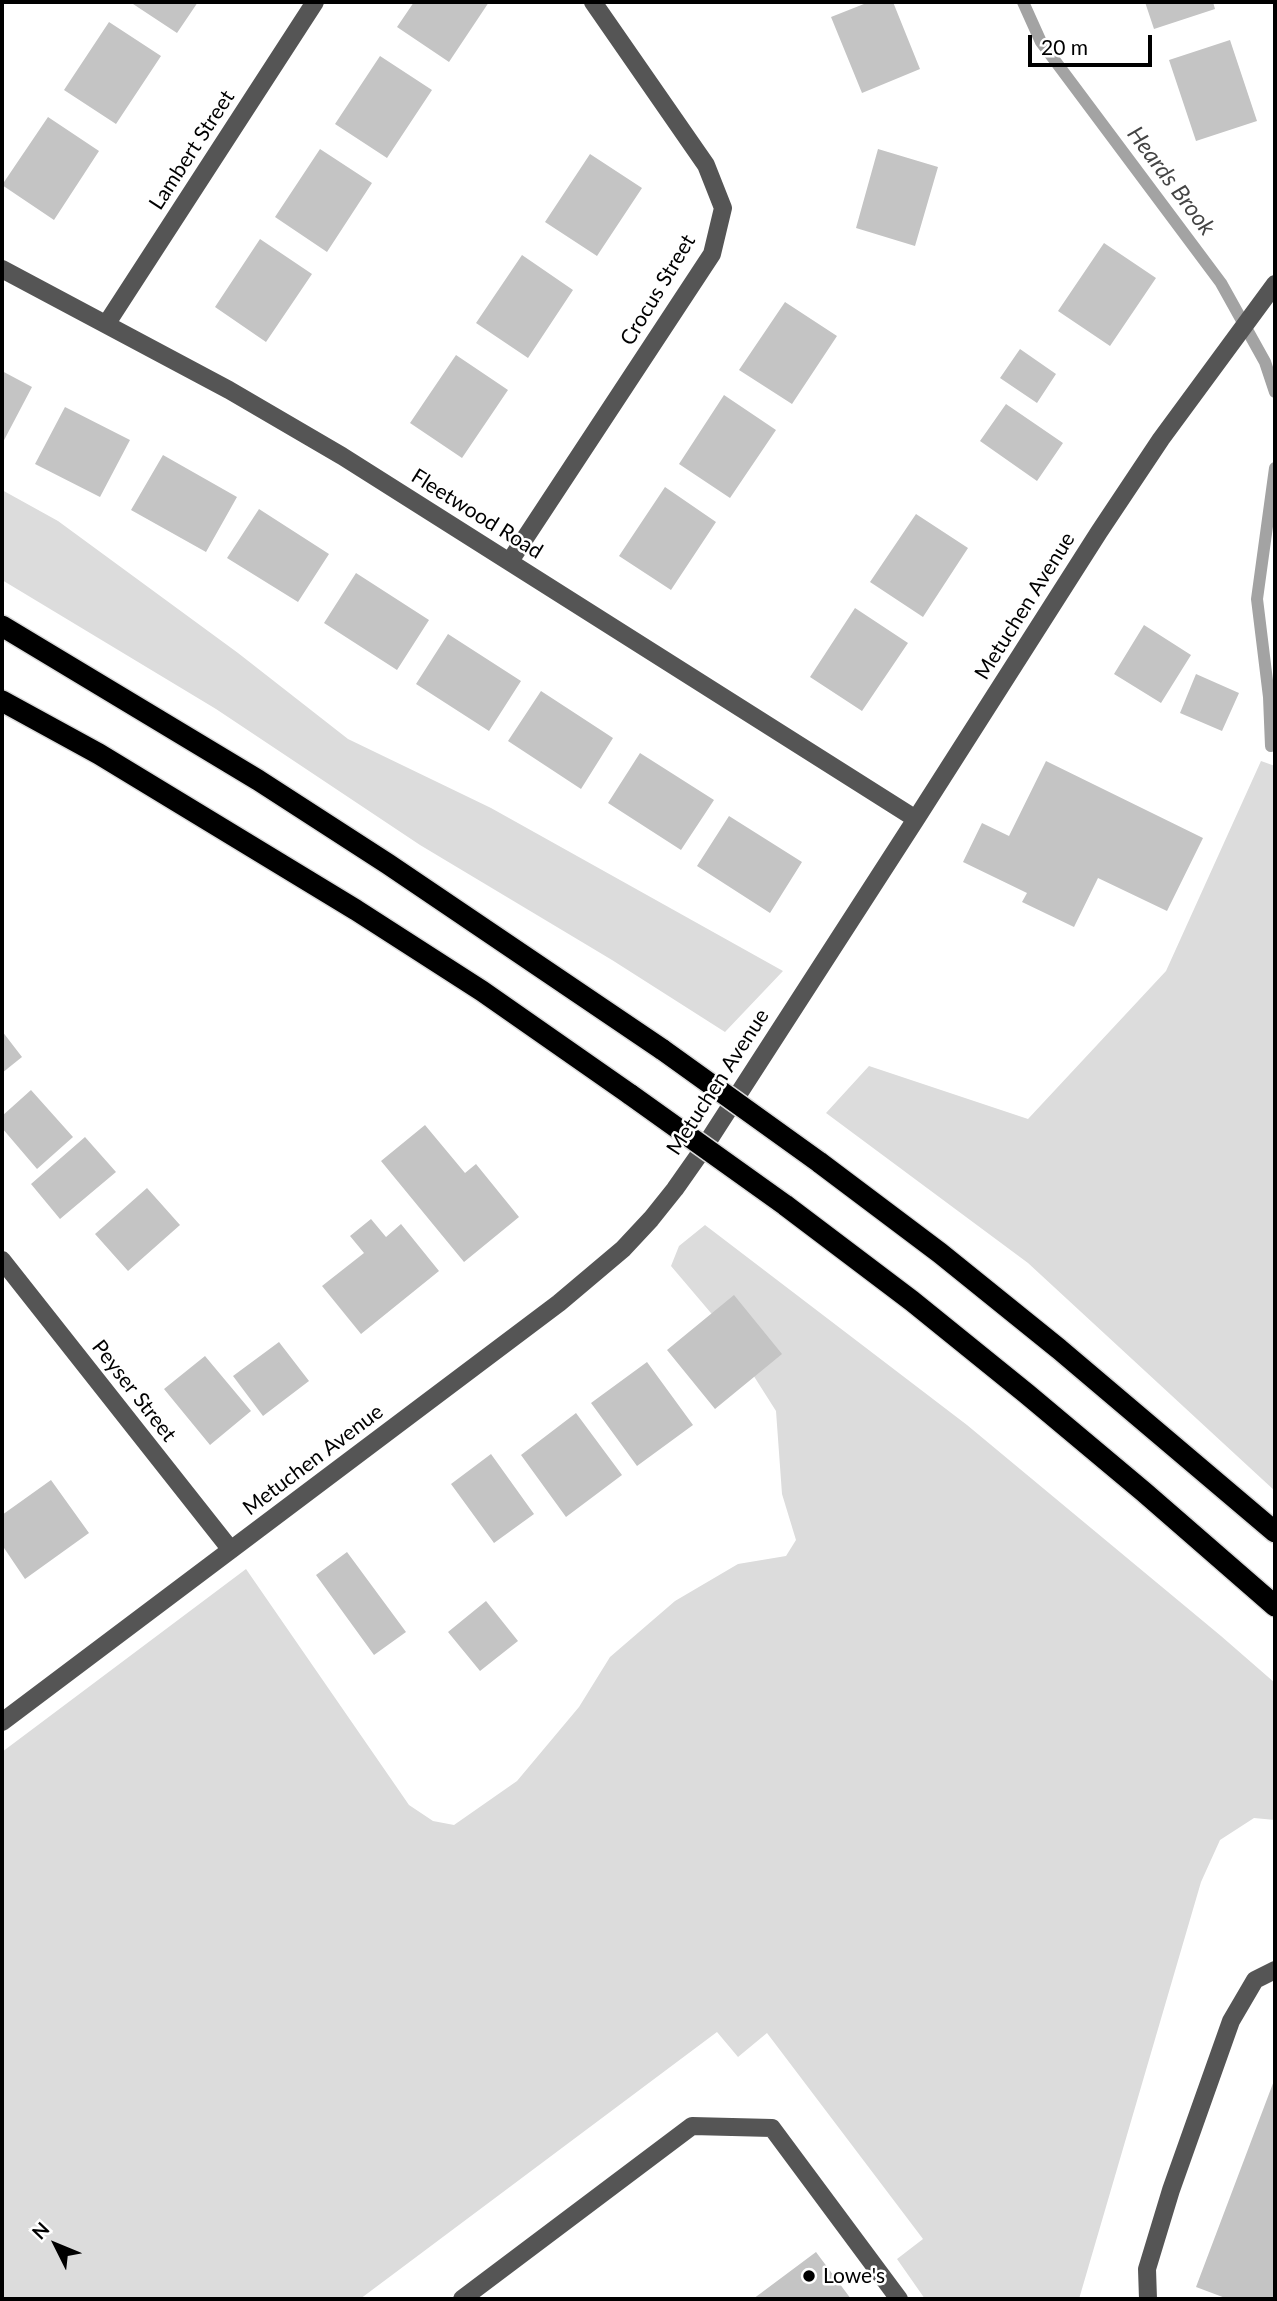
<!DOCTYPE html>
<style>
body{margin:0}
#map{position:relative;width:1277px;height:2301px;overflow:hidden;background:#fff;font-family:Lato,sans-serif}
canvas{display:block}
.frame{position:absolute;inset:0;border:4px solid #000;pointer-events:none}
.north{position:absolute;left:21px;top:2210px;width:70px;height:70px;-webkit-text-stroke:5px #fff;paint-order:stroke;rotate:313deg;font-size:19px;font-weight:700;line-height:28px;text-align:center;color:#000}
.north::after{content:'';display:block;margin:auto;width:24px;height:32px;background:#000;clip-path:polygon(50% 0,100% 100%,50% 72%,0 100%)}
.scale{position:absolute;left:1028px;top:35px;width:124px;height:32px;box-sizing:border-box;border:4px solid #000;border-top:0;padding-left:9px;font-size:21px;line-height:24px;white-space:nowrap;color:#000;-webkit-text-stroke:5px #fff;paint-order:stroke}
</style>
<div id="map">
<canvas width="1277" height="2301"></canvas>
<div class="frame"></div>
<div class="north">N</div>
<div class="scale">20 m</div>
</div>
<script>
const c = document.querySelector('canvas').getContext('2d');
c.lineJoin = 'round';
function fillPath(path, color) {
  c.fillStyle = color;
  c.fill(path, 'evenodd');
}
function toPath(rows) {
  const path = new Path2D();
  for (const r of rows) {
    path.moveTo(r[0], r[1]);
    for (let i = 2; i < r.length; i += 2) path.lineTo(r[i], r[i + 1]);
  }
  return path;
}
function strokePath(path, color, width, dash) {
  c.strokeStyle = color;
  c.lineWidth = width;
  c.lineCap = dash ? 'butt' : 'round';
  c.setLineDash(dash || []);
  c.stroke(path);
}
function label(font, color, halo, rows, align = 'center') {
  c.font = font + ' Lato,sans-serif';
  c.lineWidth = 5;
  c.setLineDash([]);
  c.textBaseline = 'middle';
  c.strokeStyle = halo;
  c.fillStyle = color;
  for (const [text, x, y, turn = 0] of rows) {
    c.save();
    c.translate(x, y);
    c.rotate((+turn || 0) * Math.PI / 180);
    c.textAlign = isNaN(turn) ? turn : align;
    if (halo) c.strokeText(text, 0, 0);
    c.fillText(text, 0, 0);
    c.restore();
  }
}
const green = toPath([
 [2,490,58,521,238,653,348,739,491,808,783,971,725,1032,612,960,420,845,216,709,2,580],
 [1261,761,1275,766,1275,1491,1028,1263,826,1113,869,1066,1028,1119,1166,971],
 [705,1225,967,1425,1221,1636,1275,1683,1275,1820,1254,1818,1220,1840,1201,1882,1079,2299,925,2299,897,2259,923,2239,767,2033,738,2057,717,2032,360,2299,2,2299,2,1752,246,1569,409,1805,433,1821,454,1825,517,1781,579,1707,610,1657,675,1601,738,1564,786,1556,796,1540,782,1494,776,1411,722,1326,671,1266,679,1246]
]);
const stream = toPath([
 [1023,2,1041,42,1221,283,1265,362,1275,392],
 [1271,746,1269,697,1257,599,1275,468]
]);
const building = toPath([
 [130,2,198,2,177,33],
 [414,2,489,2,449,62,397,27],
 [869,2,893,2,920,69,862,93,831,17],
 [1145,2,1213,2,1215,9,1154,29],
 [109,22,161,56,116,124,64,90],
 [1230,40,1257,121,1196,141,1169,60],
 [380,56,432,90,387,158,335,124],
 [48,117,99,151,54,220,2,185],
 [320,149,372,183,327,252,275,217],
 [878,149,938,167,915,246,856,228],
 [590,154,642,188,597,256,545,222],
 [260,239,312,274,266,342,215,307],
 [1104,243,1156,278,1110,346,1058,311],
 [522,255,573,290,528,358,476,323],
 [785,302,837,336,792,404,739,370],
 [1020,349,1056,374,1037,403,1000,378],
 [456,355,508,390,462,458,410,423],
 [2,371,32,387,2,444],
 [724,395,776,430,730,498,679,464],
 [1006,404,1063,443,1037,481,980,441],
 [65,407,130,440,100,497,35,464],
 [163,455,237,497,206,552,131,510],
 [665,487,716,522,671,590,619,556],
 [259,509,329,554,298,602,227,558],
 [916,514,968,548,923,617,870,582],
 [356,573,429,620,397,670,324,623],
 [855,608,908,643,862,711,810,677],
 [1144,625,1191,655,1161,703,1114,674],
 [448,634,521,681,489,731,416,684],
 [1196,674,1239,693,1222,731,1180,713],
 [541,691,613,738,581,789,508,741],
 [640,753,714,800,681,850,608,803],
 [1046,761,1203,838,1167,911,1098,878,1074,927,1022,902,1027,893,963,862,982,823,1009,836],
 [729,816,802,862,770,913,697,866],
 [2,1031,22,1057,2,1073],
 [31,1090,73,1137,37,1169,2,1128,2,1116],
 [425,1125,465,1173,476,1164,519,1217,464,1262,381,1161],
 [85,1137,116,1172,60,1219,31,1184],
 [147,1188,180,1225,128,1271,95,1234],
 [371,1219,386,1237,401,1224,439,1271,361,1334,322,1286,364,1253,350,1236],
 [734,1295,782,1354,715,1409,667,1350],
 [279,1342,309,1381,263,1416,233,1376],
 [205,1356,251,1411,210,1445,164,1389],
 [647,1362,693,1425,637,1466,591,1403],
 [576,1413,622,1475,566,1517,521,1455],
 [491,1454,534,1514,494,1543,451,1484],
 [51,1480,89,1533,25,1579,2,1545,2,1515],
 [347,1552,406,1632,374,1655,316,1575],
 [486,1601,518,1641,480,1671,448,1632],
 [1275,2078,1275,2299,1228,2299,1196,2287],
 [816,2252,851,2299,753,2299]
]);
const minor = toPath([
 [2,269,229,390,342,456,916,819],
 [107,323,315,2],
 [510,561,712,254,723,208,706,165,593,2],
 [2,1260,231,1550],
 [2,1722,559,1303,623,1249,651,1219,675,1189,701,1152,916,819,1099,532,1161,439,1275,284],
 [462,2299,692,2126,772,2128,899,2299],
 [1148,2299,1147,2269,1171,2190,1231,2021,1255,1980,1275,1970]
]);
const highway = toPath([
 [2,626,258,780,388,864,663,1050],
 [2,701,99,754,356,910,482,991,631,1095],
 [819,1162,940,1253,1059,1349,1275,1532],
 [785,1205,912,1301,1027,1394,1144,1492,1275,1606]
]);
const highwayBridge = toPath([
 [663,1050,819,1162],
 [631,1095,785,1205]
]);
const markers = [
 [809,2276,7,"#000"]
];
const streetNames = [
 ["Lambert Street",192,150,-57],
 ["Crocus Street",658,290,-59],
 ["Fleetwood Road",477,514,32],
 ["Metuchen Avenue",1025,606,-58],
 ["Metuchen Avenue",718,1082,-57],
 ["Peyser Street",134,1391,52],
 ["Metuchen Avenue",313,1460,-37]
];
const poiNames = [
 ["Lowe's",823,2276]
];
const waterNames = [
 ["Heards Brook",1171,181,53]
];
fillPath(green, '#dcdcdc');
strokePath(stream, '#a3a3a3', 12);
fillPath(building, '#c4c4c4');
strokePath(highway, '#dbdbdb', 24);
strokePath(minor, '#555', 18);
strokePath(highway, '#000', 21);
strokePath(highwayBridge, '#dbdbdb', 24, []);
strokePath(highwayBridge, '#000', 21);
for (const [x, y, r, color] of markers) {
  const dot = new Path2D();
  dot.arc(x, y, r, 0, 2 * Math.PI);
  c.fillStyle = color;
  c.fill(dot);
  strokePath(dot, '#fff', 2.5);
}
label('21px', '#000', '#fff', streetNames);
label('21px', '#000', '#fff', poiNames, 'left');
label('italic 23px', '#444', '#fff', waterNames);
</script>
